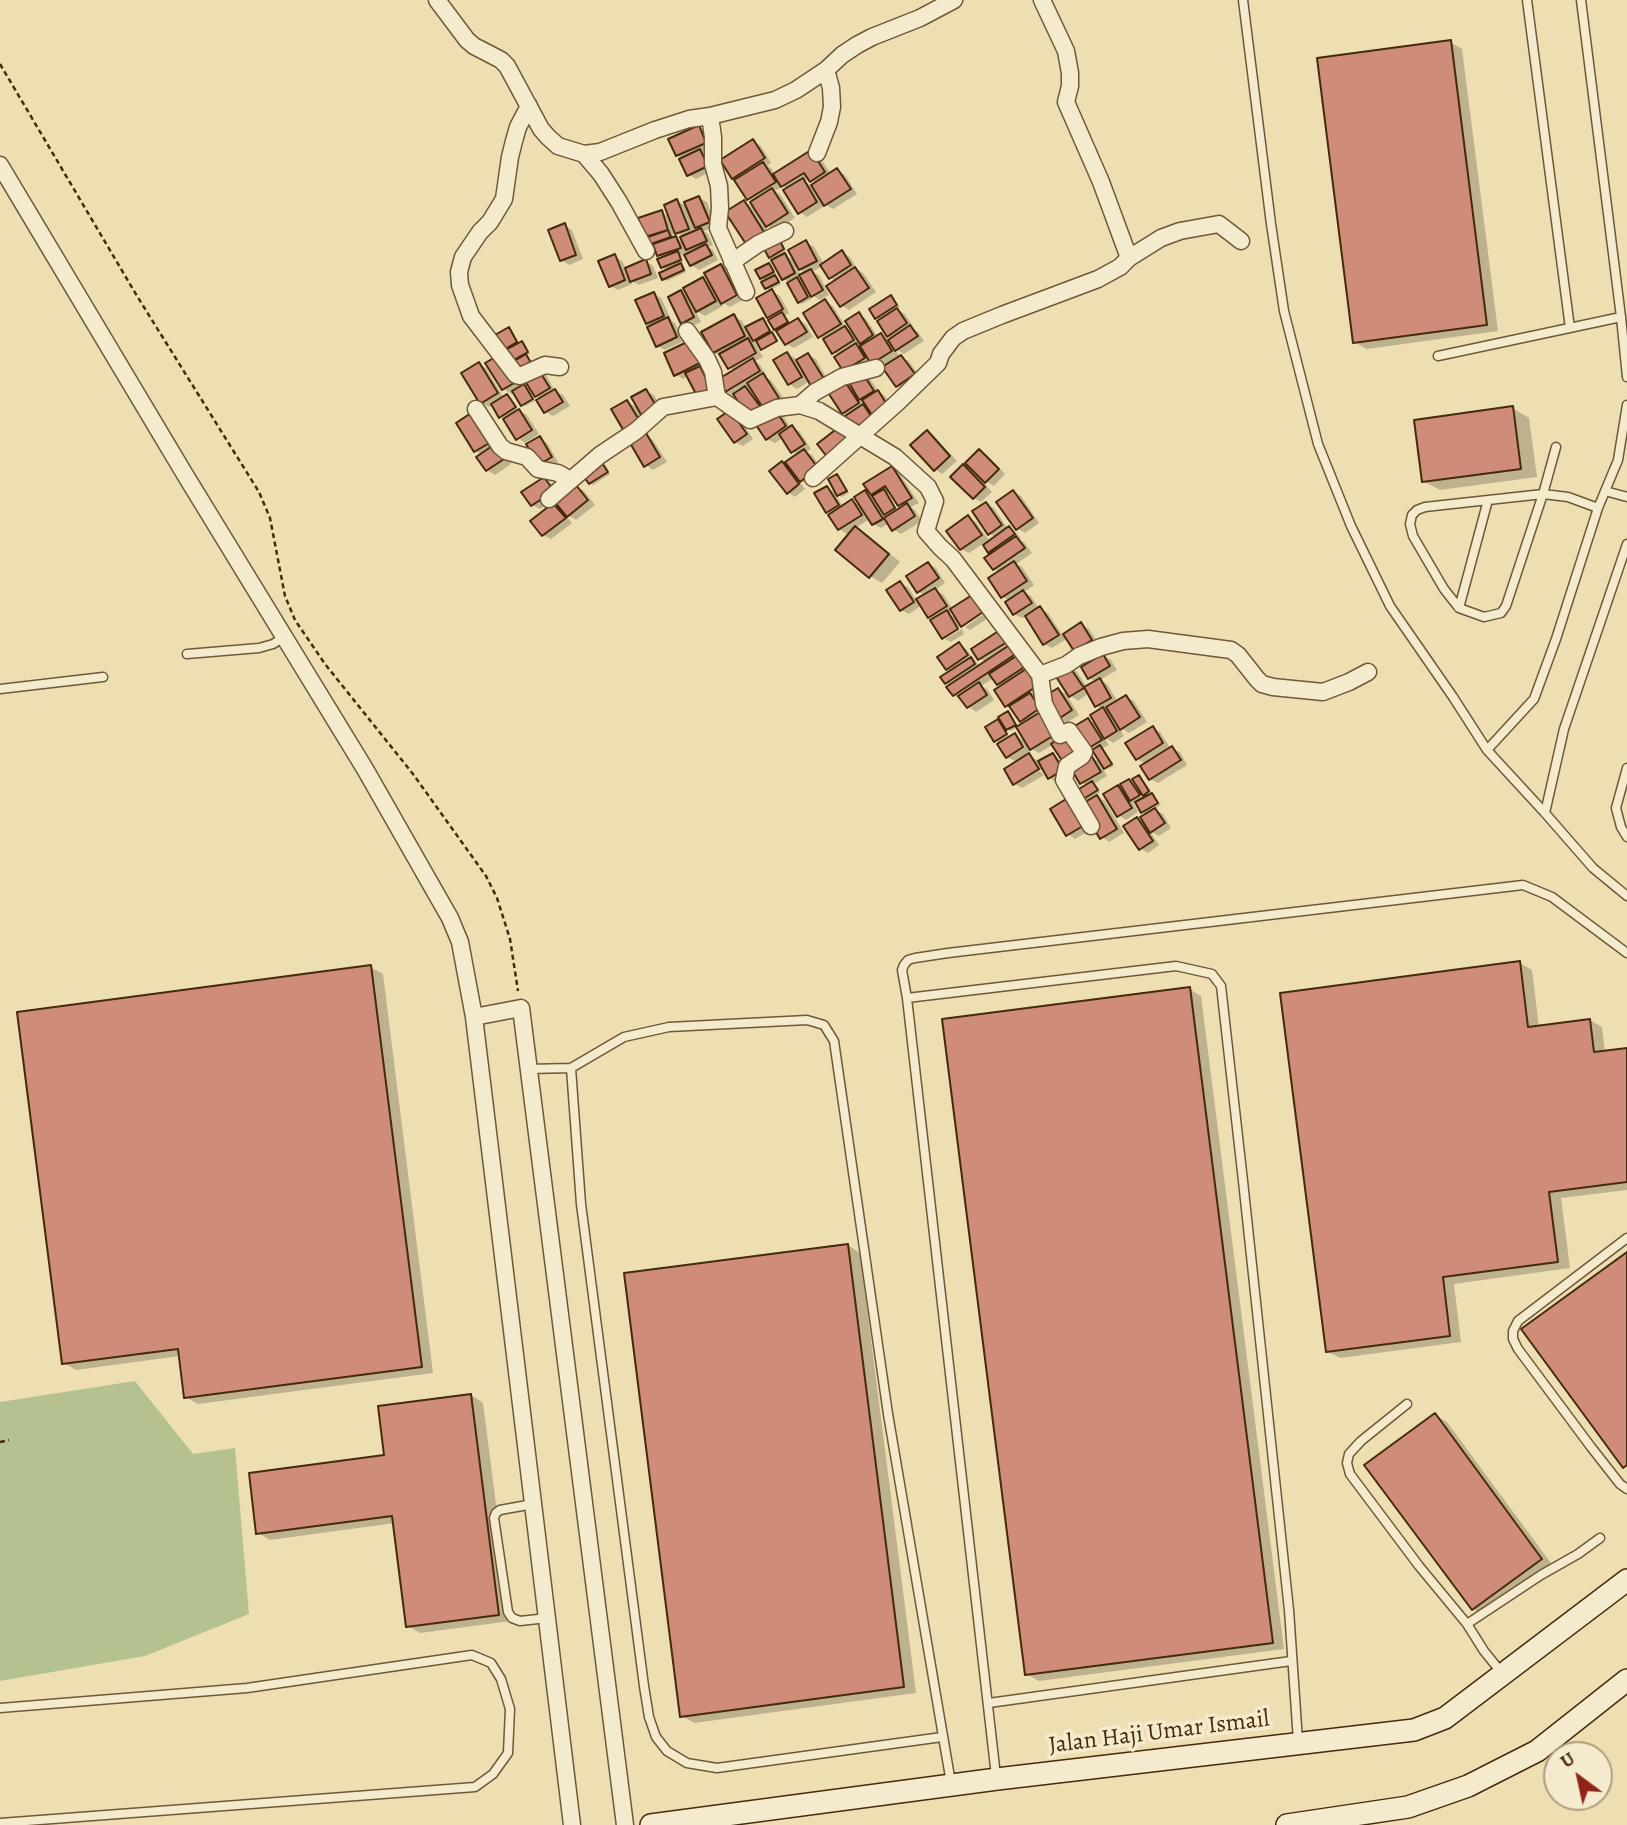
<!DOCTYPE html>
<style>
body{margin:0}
#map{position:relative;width:1627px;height:1825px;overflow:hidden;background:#eedfb2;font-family:Alegreya,serif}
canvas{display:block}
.north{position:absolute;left:1543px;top:1741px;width:70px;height:70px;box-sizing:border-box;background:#f4eacd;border:2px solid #ae9e7f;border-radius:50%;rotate:327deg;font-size:19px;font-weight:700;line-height:28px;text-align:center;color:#452b0b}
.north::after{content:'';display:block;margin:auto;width:24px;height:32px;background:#8f2418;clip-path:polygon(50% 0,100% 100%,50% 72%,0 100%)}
</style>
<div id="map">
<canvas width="1627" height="1825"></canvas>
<div class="north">U</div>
</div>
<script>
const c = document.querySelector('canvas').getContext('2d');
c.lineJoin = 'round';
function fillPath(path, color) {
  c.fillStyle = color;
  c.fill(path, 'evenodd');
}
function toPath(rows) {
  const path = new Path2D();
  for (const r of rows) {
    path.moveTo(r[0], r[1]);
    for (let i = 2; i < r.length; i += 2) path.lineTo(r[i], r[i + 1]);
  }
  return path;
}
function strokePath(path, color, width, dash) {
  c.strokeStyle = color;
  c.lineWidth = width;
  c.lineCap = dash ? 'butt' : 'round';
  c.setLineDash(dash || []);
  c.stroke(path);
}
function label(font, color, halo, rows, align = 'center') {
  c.font = font + ' Alegreya,serif';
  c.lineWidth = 7;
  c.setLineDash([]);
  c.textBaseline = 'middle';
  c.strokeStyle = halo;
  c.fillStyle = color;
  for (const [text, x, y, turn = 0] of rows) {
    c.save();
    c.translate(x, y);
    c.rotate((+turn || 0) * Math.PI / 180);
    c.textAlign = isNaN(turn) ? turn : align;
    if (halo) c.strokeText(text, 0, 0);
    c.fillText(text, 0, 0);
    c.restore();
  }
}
const green = toPath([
 [135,1381,193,1454,235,1448,249,1614,145,1656,0,1681,0,1402]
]);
const shadow = toPath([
 [1450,42,1462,49,1498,331,1367,349,1354,342],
 [698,127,706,132,713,147,702,152,707,155,714,170,696,179,688,174,683,158,677,155],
 [753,141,761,146,771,163,767,166,771,168,775,175,819,156,831,174,837,170,845,175,857,194,833,209,826,205,807,217,800,212,788,189,783,186,775,191,780,194,795,218,775,230,763,223,771,236,755,247,744,202,757,209,752,201,748,199,738,180,734,178],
 [810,178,811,180,816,183,811,186,805,181],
 [699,198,707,202,716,226,704,231,708,234,713,245,709,247,713,250,718,260,699,270,691,265,685,253,681,255,683,262,679,264,684,267,686,272,667,281,664,279,668,270,662,267,664,258,659,255,655,245,652,246,649,244,650,238,646,236,661,212,670,217,677,201,689,208],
 [692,224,701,229,695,232],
 [677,233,682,236,685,243,676,238,673,239,672,235],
 [564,225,572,230,583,259,569,265,561,260],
 [779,241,782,243,786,251,782,254,797,262,806,242,814,247,824,264,842,253,850,257,858,270,863,273,876,292,849,310,841,305,836,281,830,278,823,266,812,272,819,275,829,295,820,300,807,292,811,299,802,304,799,302,789,282,783,279,776,260,770,256],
 [796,267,807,273,801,276],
 [614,256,622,261,626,269,646,261,653,266,658,278,639,285,630,280,632,284,618,290,610,286],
 [769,265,772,267,776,274,773,276,778,278,781,284,770,290,780,296,789,313,785,316,790,324,798,320,806,324,813,337,794,348,786,344,780,331,776,328,773,319,768,316,772,291,766,288,767,281,762,278],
 [721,266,728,271,744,299,730,307,721,302,723,306,705,316,695,310,701,322,690,327,682,323,681,292,689,297,703,279,712,284],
 [654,294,661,298,672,321,675,323,684,341,665,350,657,346,653,326,647,323],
 [891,297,900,307,896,309,905,314,914,328,913,329,918,332,924,341,904,354,895,349,900,357,909,361,921,379,905,390,897,386,883,365,852,374,839,356,834,352,826,340,820,336,825,301,833,306,847,329,855,333,859,314,866,319,878,337,881,335,891,341,879,322,881,320,877,318],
 [734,316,742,321,746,329,763,320,766,322,773,335,776,336,777,339,761,348,758,342,752,338,763,357,755,361,760,365,767,376,765,377,771,380,786,402,773,411,784,417,791,428,792,427,800,432,811,449,806,452,812,455,825,473,809,485,798,479,805,489,795,497,788,492,782,464,793,470,798,455,793,451,783,438,775,443,767,439,734,396,726,391,735,371,729,367,722,357,714,352],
 [509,329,512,331,520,344,522,343,525,345,530,354,527,355,533,365,520,372,503,350],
 [689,343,706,368,702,370,708,373,718,394,706,399,689,376,683,379,676,374],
 [787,354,795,358,797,361,808,355,816,359,830,384,810,381,797,389,789,384],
 [507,361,523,387,528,388,535,401,525,406,522,404,514,392,511,394,504,389],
 [479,364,486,368,504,398,507,396,511,398,518,410,527,415,539,434,525,443,518,438,504,418,500,416,493,405,489,407,482,403],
 [538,371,546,375,555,391,563,395,570,406,553,416,546,412,542,399,537,396],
 [862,374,870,379,879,392,885,396,891,405,876,418,847,415,843,413,844,382,854,388],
 [646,391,654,395,665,414,652,421,640,414,648,428,634,436,627,402,640,409],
 [1512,408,1529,418,1537,477,1440,490,1423,481],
 [738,416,753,439,743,446,735,442],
 [458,424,503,451,511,464,495,475,487,470,482,455,476,451],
 [927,432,935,437,957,461,942,474,935,469],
 [646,435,653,440,667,462,653,470,646,465],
 [540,438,547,443,558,462,547,468,540,464],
 [979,451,987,455,1005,474,994,486,980,478,992,492,981,502,974,498,963,466,977,475],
 [601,463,610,474,593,485,590,483],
 [892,468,899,473,919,503,911,507,915,510,922,521,901,534,893,529,889,523,881,528,873,524,870,519,855,528,868,535,900,562,882,583,870,576,854,529,847,534,839,529,832,514,827,512,827,488,838,494,837,476,840,478,849,493,842,497,835,493,843,507,852,501,863,507,865,492,874,498,866,484],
 [891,491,900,505,904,508,898,511,887,493],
 [544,479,552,484,560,496,540,509,532,505],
 [577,487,584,491,595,505,576,520,564,513,572,523,551,539,543,535,532,521,553,505,565,512],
 [1013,492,1021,496,1039,523,1025,533,1017,528],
 [986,504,994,508,1008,529,1017,533,1021,539,1020,540,1024,542,1032,553,1016,564,1022,567,1034,585,1024,592,1031,596,1039,609,1048,613,1063,636,1081,624,1089,629,1099,644,1083,654,1068,638,1052,648,1044,644,1026,616,1022,618,1014,614,1010,601,1003,597,1000,572,994,569,993,554,990,552,984,543,969,553,961,549,949,531,968,517,976,522,990,542,996,538,990,534],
 [928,564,936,568,945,583,935,590,943,594,953,610,972,597,980,602,985,609,962,625,958,622,960,626,944,636,944,639,933,621,935,620,930,617,922,605,909,614,901,610,888,591,900,583,908,587,917,601,925,596,918,591,908,577],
 [953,611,959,620,949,614],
 [986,612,990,617,970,630,965,627],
 [962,629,964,634,951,642,945,639],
 [1000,632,1044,691,1034,697,1091,757,1103,764,1095,752,1089,748,1088,720,1098,725,1103,709,1096,706,1089,693,1078,701,1071,696,1057,676,1070,668,1077,672,1087,687,1096,682,1089,678,1103,656,1111,660,1117,670,1100,680,1107,684,1118,702,1126,697,1134,701,1147,722,1129,733,1119,727,1124,736,1113,743,1104,737,1109,745,1103,748,1114,766,1108,769,1101,765,1107,776,1094,784,1100,792,1095,795,1105,801,1124,833,1109,842,1102,837,1082,800,1088,786,1081,782,1054,744,1039,753,1026,745,1030,751,1026,754,1037,760,1039,763,1053,755,1060,760,1069,775,1057,782,1049,778,1045,770,1039,770,1044,775,1022,788,1015,784,1017,762,1007,757,1001,744,996,741,998,721,1006,726,1008,713,1011,715,1018,727,1011,731,1003,726,1010,738,1015,735,1028,743,1026,723,1021,721,1014,710,1006,706,1002,686,998,684,994,678,981,686,987,689,994,700,976,712,954,695,951,686,947,683,943,677,952,671,947,669,959,644,966,649,980,666,986,662,980,659],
 [1058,690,1066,694,1079,715,1066,723,1059,718],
 [1153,728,1160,732,1171,749,1180,752,1187,765,1158,783,1150,779,1146,764,1137,759,1128,744],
 [1139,777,1142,779,1161,805,1154,809,1163,814,1171,828,1159,836,1150,831,1159,845,1148,853,1140,848,1137,819,1146,824,1147,815,1142,812,1136,801,1133,803,1138,812,1126,820,1119,815,1118,787,1127,792,1129,781,1132,782,1143,800,1149,797,1145,794],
 [1066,801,1089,831,1075,839,1068,834],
 [1520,963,1532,970,1539,1027,1590,1020,1602,1027,1605,1052,1627,1049,1627,1190,1561,1198,1570,1268,1454,1284,1461,1342,1340,1358,1327,1351],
 [370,967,383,974,433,1373,198,1404,185,1397,180,1356,76,1370,64,1363],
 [1189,989,1201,996,1284,1649,1039,1681,1026,1674],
 [848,1245,860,1253,916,1693,694,1723,682,1716],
 [471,1395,483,1403,511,1621,420,1633,408,1626,395,1523,270,1540,258,1533,386,1457],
 [1435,1415,1447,1422,1553,1566,1485,1616,1473,1609]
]);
const building = toPath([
 [1451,40,1487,325,1353,343,1317,58,1451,40],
 [699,125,706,143,676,156,668,139,699,125],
 [753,139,765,158,732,179,720,160,753,139],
 [700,149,708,166,687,176,679,159,700,149],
 [811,150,825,172,810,182,804,173,781,187,773,174,811,150],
 [763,162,776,182,747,200,734,180,763,162],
 [837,168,851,189,824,206,811,185,837,168],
 [803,178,817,202,798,214,783,190,803,178],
 [772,188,788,213,766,227,750,202,772,188],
 [699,196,710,222,695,228,684,202,699,196],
 [677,199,689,229,675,234,664,205,677,199],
 [744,200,764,232,746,244,725,212,744,200],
 [662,210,668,230,645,237,638,218,662,210],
 [565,223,576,255,560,261,548,230,565,223],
 [701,228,707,241,686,250,680,237,701,228],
 [668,230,671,237,648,245,645,238,668,230],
 [676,236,681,248,657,256,653,244,676,236],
 [779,239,784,249,769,258,763,247,779,239],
 [806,240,817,261,799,270,788,250,806,240],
 [706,244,712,255,690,266,684,255,706,244],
 [842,250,851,265,829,279,820,265,842,250],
 [678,251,681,260,661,268,657,259,678,251],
 [785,253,795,273,782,280,771,260,785,253],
 [615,254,625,280,609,287,598,261,615,254],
 [646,259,651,274,630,282,625,268,646,259],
 [681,263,684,270,662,280,659,273,681,263],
 [769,263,774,272,760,279,755,270,769,263],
 [721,264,737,295,721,304,704,273,721,264],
 [855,267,869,288,840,307,826,286,855,267],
 [811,269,823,290,811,297,799,275,811,269],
 [775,275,779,282,765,289,761,282,775,275],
 [703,277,716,301,696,312,683,288,703,277],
 [797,277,808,297,798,303,787,283,797,277],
 [772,289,783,309,767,318,756,298,772,289],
 [681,290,694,317,681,324,668,297,681,290],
 [654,292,664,316,646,324,635,300,654,292],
 [891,295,897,305,875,319,869,309,891,295],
 [825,299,841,324,818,338,803,313,825,299],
 [897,308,907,323,887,337,877,321,897,308],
 [782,312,788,322,774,330,768,320,782,312],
 [859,312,873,335,860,344,845,321,859,312],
 [734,314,745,336,713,353,701,332,734,314],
 [668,317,677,337,656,347,647,327,668,317],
 [763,318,770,331,753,341,745,327,763,318],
 [798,318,807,332,785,345,776,331,798,318],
 [910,325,918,336,895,351,888,340,910,325],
 [845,326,854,340,832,354,823,339,845,326],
 [509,327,517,342,502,351,493,336,509,327],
 [772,332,777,341,761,350,756,341,772,332],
 [881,333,892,351,871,364,860,346,881,333],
 [748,338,756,353,728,369,719,354,748,338],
 [522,341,528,352,510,362,504,351,522,341],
 [689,341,700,363,674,376,664,353,689,341],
 [856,343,865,358,843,371,834,357,856,343],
 [787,352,802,377,788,385,773,360,787,352],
 [808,353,824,379,811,386,796,360,808,353],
 [526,354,531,363,516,372,511,363,526,354],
 [499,355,516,382,502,390,485,363,499,355],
 [901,355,915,374,896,387,882,367,901,355],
 [753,358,760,371,725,392,717,380,753,358],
 [479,362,498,393,480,404,461,373,479,362],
 [700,366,711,389,697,396,685,373,700,366],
 [538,369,550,388,535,397,523,378,538,369],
 [862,372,874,391,859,400,848,381,862,372],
 [763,373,779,398,763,408,747,383,763,373],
 [844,380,859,403,842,414,827,391,844,380],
 [524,384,533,399,521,406,512,391,524,384],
 [745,386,762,409,749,418,733,394,745,386],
 [555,389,563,402,544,413,536,400,555,389],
 [646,389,658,409,643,418,631,397,646,389],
 [878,390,889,408,874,418,862,400,878,390],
 [507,394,516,407,499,418,491,404,507,394],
 [627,400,641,423,625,433,611,409,627,400],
 [863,404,873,419,855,431,845,416,863,404],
 [1513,406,1521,469,1422,482,1414,420,1513,406],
 [519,409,532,430,516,440,503,419,519,409],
 [730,410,747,434,734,443,717,419,730,410],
 [474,411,493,441,474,452,456,423,474,411],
 [776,411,786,426,766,440,756,425,776,411],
 [792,425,805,444,791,453,779,434,792,425],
 [839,427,850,441,828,458,817,444,839,427],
 [927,430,950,456,934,471,910,445,927,430],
 [646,433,660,457,644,467,630,443,646,433],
 [540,436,552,457,538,465,526,444,540,436],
 [495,444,504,459,486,471,476,457,495,444],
 [804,449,818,468,800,482,785,462,804,449],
 [979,449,999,469,985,483,965,463,979,449],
 [601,461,608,472,589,484,582,474,601,461],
 [782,461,799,484,787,494,769,471,782,461],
 [963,464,985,487,973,499,950,477,963,464],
 [892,466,912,498,898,506,885,486,871,495,863,484,892,466],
 [837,474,847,491,837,496,828,479,837,474],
 [544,477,554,491,531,506,521,492,544,477],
 [576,485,588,500,567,517,555,502,576,485],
 [827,486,839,505,826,513,814,493,827,486],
 [884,489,895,508,884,515,872,496,884,489],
 [865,490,883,519,872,525,854,497,865,490],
 [1013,490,1033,518,1016,530,996,502,1013,490],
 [852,499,862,515,838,530,828,515,852,499],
 [986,502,1002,525,988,535,972,511,986,502],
 [553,503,566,518,542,536,530,521,553,503],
 [907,503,915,516,892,531,884,518,907,503],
 [968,515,982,535,960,550,946,531,968,515],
 [855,526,889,554,869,578,835,550,855,526],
 [1009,526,1015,534,988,553,983,545,1009,526],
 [1016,536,1025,548,993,570,984,558,1016,536],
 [1014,561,1027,581,1001,598,988,578,1014,561],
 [928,562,939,578,917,593,906,576,928,562],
 [900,581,914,602,900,611,886,590,900,581],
 [935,588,947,606,928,618,916,599,935,588],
 [1023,590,1032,603,1013,615,1005,602,1023,590],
 [972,595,983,612,961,627,950,609,972,595],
 [1040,606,1059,635,1043,645,1025,616,1040,606],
 [947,610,958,629,942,639,930,620,947,610],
 [1081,622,1092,640,1074,651,1063,634,1081,622],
 [1000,630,1007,642,978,660,971,649,1000,630],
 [959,642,968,655,946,670,937,657,959,642],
 [1011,644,1017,653,953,696,946,687,1011,644],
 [1103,654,1110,666,1088,679,1081,667,1103,654],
 [1018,655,1026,666,997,685,989,674,1018,655],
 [971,657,975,664,945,684,940,677,971,657],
 [1069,666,1084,688,1069,697,1055,675,1069,666],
 [1026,669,1037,686,1005,707,994,690,1026,669],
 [1100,678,1111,698,1095,707,1084,687,1100,678],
 [979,682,987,695,967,708,958,696,979,682],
 [1058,688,1072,710,1057,720,1043,697,1058,688],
 [1030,693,1040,708,1020,722,1009,706,1030,693],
 [1126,695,1140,717,1120,730,1106,707,1126,695],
 [1103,707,1117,731,1104,739,1090,715,1103,707],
 [1008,711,1016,725,1006,730,998,717,1008,711],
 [1042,711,1056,734,1030,750,1016,727,1042,711],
 [1088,718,1102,740,1087,749,1073,727,1088,718],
 [998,719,1007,734,994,742,985,727,998,719],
 [1153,726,1163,743,1136,760,1125,743,1153,726],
 [1015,733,1023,747,1006,758,997,744,1015,733],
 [1065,734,1080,755,1065,765,1051,744,1065,734],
 [1100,745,1112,764,1104,769,1092,750,1100,745],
 [1172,746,1181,760,1149,780,1140,766,1172,746],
 [1029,753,1039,769,1013,785,1004,769,1029,753],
 [1053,753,1063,770,1048,779,1038,761,1053,753],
 [1091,755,1101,772,1080,784,1070,767,1091,755],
 [1139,775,1149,791,1143,796,1132,779,1139,775],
 [1129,779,1140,795,1130,801,1120,784,1129,779],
 [1092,781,1098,790,1080,801,1074,792,1092,781],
 [1118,785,1132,808,1117,817,1103,794,1118,785],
 [1152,793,1158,803,1141,813,1135,802,1152,793],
 [1097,795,1117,829,1100,839,1080,805,1097,795],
 [1066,799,1083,826,1066,836,1050,809,1066,799],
 [1155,808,1165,823,1150,833,1140,817,1155,808],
 [1137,817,1153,841,1139,850,1123,826,1137,817],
 [1520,961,1528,1027,1590,1019,1594,1052,1627,1048,1627,1182,1549,1192,1558,1262,1443,1277,1450,1336,1326,1352,1280,993,1520,961],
 [371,965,422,1367,184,1398,178,1349,62,1364,17,1012,371,965],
 [1190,987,1273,1643,1025,1675,942,1019,1190,987],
 [848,1244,904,1687,680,1717,624,1273,848,1244],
 [1627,1252,1627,1465,1623,1468,1521,1329,1627,1252],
 [471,1394,499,1615,406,1627,392,1516,256,1534,249,1473,384,1455,378,1406,471,1394],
 [1435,1413,1542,1559,1472,1610,1364,1465,1435,1413]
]);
const path = toPath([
 [0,64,137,296,259,492,270,518,285,596,295,620,325,664,413,774,486,876,497,898,510,939,518,991],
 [0,1442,9,1440]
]);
const lane = toPath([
 [1243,0,1271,224,1284,311,1318,444,1351,526,1390,606,1453,697,1487,750,1545,813,1593,868,1627,896],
 [1527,0,1570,328],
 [1581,0,1621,317,1627,377],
 [1438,356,1621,317],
 [1556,447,1543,494,1425,507,1417,510,1412,515,1410,524,1413,536,1444,589,1459,608,1484,617,1501,613,1506,606,1543,494,1568,497,1598,508],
 [1605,491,1627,497],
 [1459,608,1488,500],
 [187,654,259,648,273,644,284,637],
 [0,689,103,677],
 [1487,750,1534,699,1556,639,1598,508,1618,460,1627,405],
 [1627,768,1616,808,1621,827,1627,837],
 [1545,813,1564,729,1627,544],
 [907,998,1176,966,1212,974,1221,986,1243,1181,1289,1610,1298,1741],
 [571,1068,624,1037,669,1027,807,1020,824,1025,834,1041,888,1414,951,1783],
 [528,1069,571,1068,581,1204,644,1686,649,1717,656,1737,667,1751,687,1763,717,1768,942,1737],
 [1627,1238,1518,1321,1513,1331,1513,1339,1518,1349,1591,1447,1620,1484,1627,1489],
 [1407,1404,1361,1441,1349,1454,1347,1463,1350,1474,1419,1566,1467,1624],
 [533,1504,500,1510,496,1513,494,1518,508,1612,512,1618,520,1621,547,1618],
 [1501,1672,1484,1651,1467,1624,1541,1575,1578,1554,1600,1538],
 [989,1703,1291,1661],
 [0,1708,247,1688,472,1655,491,1663,501,1679,510,1709,508,1753,493,1774,475,1787,0,1823],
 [996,1776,907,998,902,970,904,965,908,960,915,958,948,953,1523,885,1552,897,1627,953]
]);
const street = toPath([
 [437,0,467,40,474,46,501,60,507,66,541,129,548,137,558,146,584,154,600,152,655,130,689,119,710,116,775,100,796,90,826,70,842,55,857,45,872,37,920,18,954,0],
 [1042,0,1066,51,1070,73,1070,86,1066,102,1101,182,1129,258],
 [529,106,518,127,514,141,510,157,504,199,490,222,480,232,463,257,459,272,460,285,471,316,516,375,520,376,545,365,560,367],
 [710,116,713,137,713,164,719,186,720,208,718,228,746,292],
 [817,153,829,122,832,107,831,88,826,70],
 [584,154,601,174,619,202,646,251],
 [0,165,184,473,365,769,450,918,460,942,474,1017,572,1825],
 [732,262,758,244,785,231],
 [687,331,707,359,713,372,717,397],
 [800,405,815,392,842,377,876,368],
 [476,409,500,446,506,451,527,457,538,469,558,473,570,480],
 [813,478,898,402,938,363,941,354,953,338,963,331,1002,315,1098,279,1120,267,1129,258,1161,238,1180,231,1219,224,1241,241],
 [549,499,600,455,636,431,663,407,717,397,750,420,777,408,800,405,819,411,895,457,928,487,935,501,926,531,940,547,953,559,1040,675,1066,665,1079,656,1101,647,1123,641,1148,639,1231,650,1238,655,1257,679,1262,684,1273,687,1323,692,1349,682,1368,672],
 [1040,675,1044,704,1060,735,1069,731,1084,752,1082,756,1067,766,1064,780,1091,826],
 [474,1017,521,1008,625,1825]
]);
const secondary = toPath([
 [651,1825,997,1779,1414,1730,1445,1718,1627,1580],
 [1287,1825,1408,1807,1468,1786,1537,1751,1627,1680]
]);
const streetNames = [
 ["Jalan Haji Umar Ismail",1159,1733,-7]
];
fillPath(green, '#b5c28f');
fillPath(shadow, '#0003');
fillPath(building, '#cf8c79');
strokePath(building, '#452b0b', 2);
strokePath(lane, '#6f5835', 11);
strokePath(street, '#6f5835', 19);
strokePath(secondary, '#452b0b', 24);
strokePath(path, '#452b0b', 2.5, [5, 3.5]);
strokePath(lane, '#f4eacd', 8);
strokePath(street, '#f4eacd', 16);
strokePath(secondary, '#f4eacd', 21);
label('24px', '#452b0b', '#f4eacd', streetNames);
</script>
